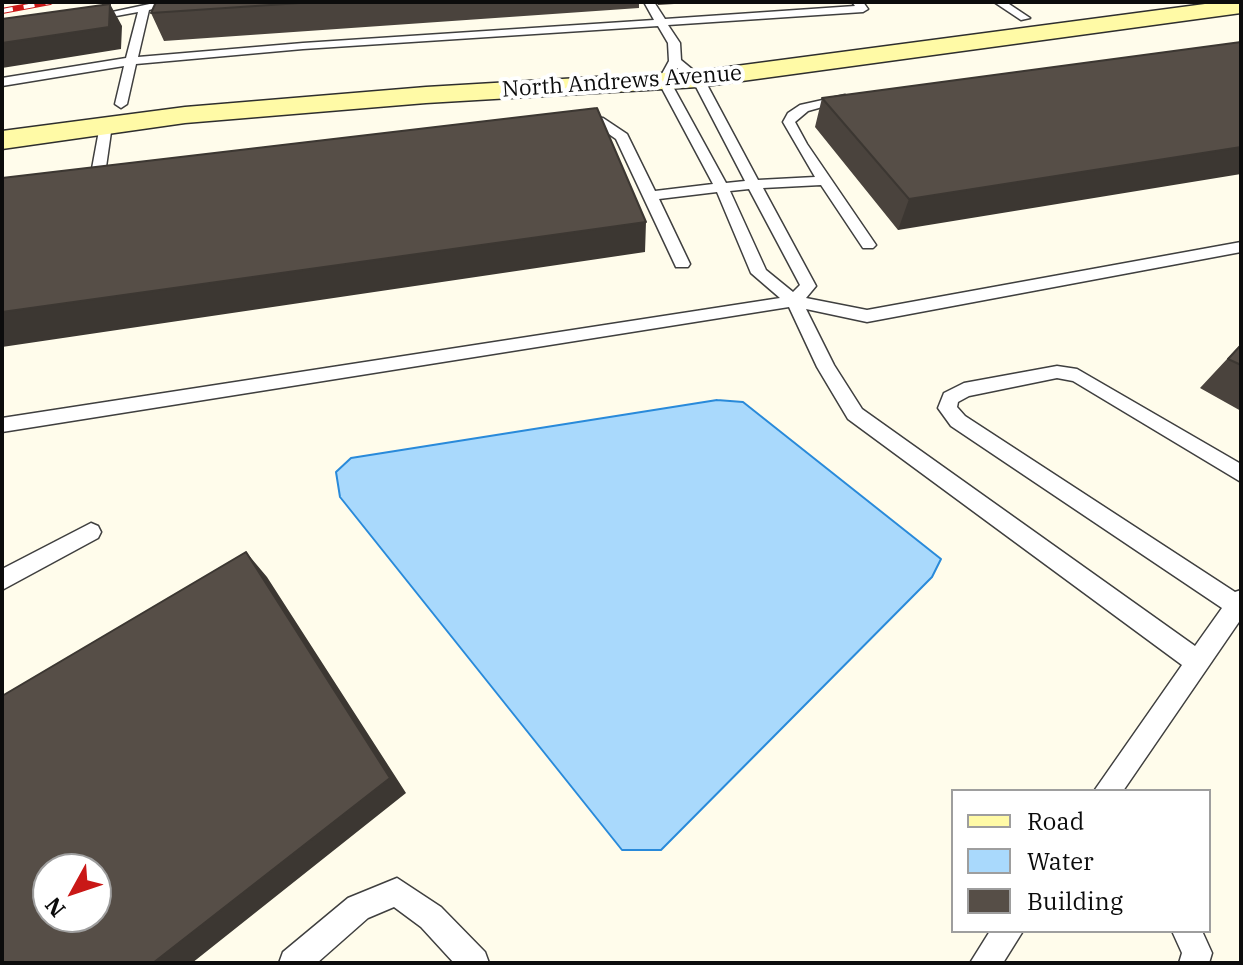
<!DOCTYPE html>
<style>
body{margin:0}
#map{position:relative;width:1243px;height:965px;overflow:hidden;background:#fffceb;font-family:"IBM Plex Serif",serif}
canvas{display:block}
.frame{position:absolute;inset:0;border:4px solid #0c0c0c;pointer-events:none}
.legend{position:absolute;left:951px;top:789px;width:260px;height:144px;box-sizing:border-box;background:#fff;border:2px solid #9e9e9e;margin:0;padding:10px 14px;list-style:none;font-size:24px;color:#0c0c0c}
.legend li{display:flex;align-items:center;gap:16px;height:40px}
.legend b{width:40px;border:2px solid #9e9e9e}
.north{position:absolute;left:32px;top:853px;width:80px;height:80px;box-sizing:border-box;background:#fff;border:2px solid #9e9e9e;border-radius:50%;rotate:230deg;font-size:22px;font-weight:700;line-height:32px;text-align:center;color:#0c0c0c}
.north::after{content:'';display:block;margin:auto;width:28px;height:36px;background:#c91817;clip-path:polygon(50% 0,100% 100%,50% 72%,0 100%)}
</style>
<div id="map">
<canvas width="1243" height="965"></canvas>
<div class="frame"></div>
<ul class="legend">
<li><b style="height:10px;background:#fffaa6"></b>Road</li>
<li><b style="height:22px;background:#a9d9fc"></b>Water</li>
<li><b style="height:22px;background:#564e47"></b>Building</li>
</ul>
<div class="north">N</div>
</div>
<script>
const c = document.querySelector('canvas').getContext('2d');
c.lineJoin = 'round';
function fillPath(path, color) {
  c.fillStyle = color;
  c.fill(path, 'evenodd');
}
function toPath(rows) {
  const path = new Path2D();
  for (const r of rows) {
    path.moveTo(r[0], r[1]);
    for (let i = 2; i < r.length; i += 2) path.lineTo(r[i], r[i + 1]);
  }
  return path;
}
function strokePath(path, color, width, dash) {
  c.strokeStyle = color;
  c.lineWidth = width;
  c.lineCap = dash ? 'butt' : 'round';
  c.setLineDash(dash || []);
  c.stroke(path);
}
function label(font, color, halo, rows, align = 'center') {
  c.font = font + ' "IBM Plex Serif",serif';
  c.lineWidth = 8;
  c.setLineDash([]);
  c.textBaseline = 'middle';
  c.strokeStyle = halo;
  c.fillStyle = color;
  for (const [text, x, y, turn = 0] of rows) {
    c.save();
    c.translate(x, y);
    c.rotate((+turn || 0) * Math.PI / 180);
    c.textAlign = isNaN(turn) ? turn : align;
    if (halo) c.strokeText(text, 0, 0);
    c.fillText(text, 0, 0);
    c.restore();
  }
}
const water = toPath([
 [717,400,743,402,941,559,932,577,661,850,622,850,340,497,336,472,351,458,717,400]
]);
const lane = toPath([
 [159,2,181,2,149,10,138,57,303,43,654,20,644,2,654,2,665,19,855,6,852,2,863,2,868,9,863,12,668,25,680,43,681,60,704,79,758,180,815,177,783,122,788,113,800,105,845,95,851,99,808,111,795,122,807,144,876,245,873,248,863,248,821,185,763,188,816,286,806,298,867,310,1241,242,1241,252,867,322,806,309,834,365,862,409,1195,646,1222,608,951,426,938,408,944,393,964,383,1057,366,1077,369,1241,464,1241,482,1073,381,1057,378,969,396,958,402,957,407,965,416,1235,592,1241,590,1241,619,1123,791,1094,791,1182,665,848,419,817,367,789,307,2,432,2,418,780,298,751,273,717,192,659,199,690,264,688,267,676,267,616,139,596,125,576,123,570,119,576,115,603,118,627,134,655,191,713,184,658,81,669,61,668,43,658,26,303,49,136,64,127,104,121,108,115,104,124,66,2,86,2,78,126,58,138,12,89,21,84,18,159,2],
 [677,68,693,81,745,181,726,183,670,81,677,68],
 [749,189,800,285,793,292,766,270,730,191,749,189],
 [994,2,1006,2,1030,18,1021,20,994,2],
 [106,121,112,125,105,174,98,178,91,174,100,125,106,121],
 [91,523,98,526,101,532,98,538,2,590,2,569,91,523],
 [397,878,441,907,485,952,489,963,454,963,421,927,394,907,368,918,317,963,279,963,283,952,348,898,397,878],
 [990,931,1023,931,1003,963,970,963,990,931],
 [1172,931,1202,931,1212,953,1209,963,1179,963,1182,953,1172,931]
]);
const secondary = toPath([
 [1220,2,1241,2,1241,13,698,87,426,103,185,123,2,149,2,131,185,107,426,87,698,71,1220,2]
]);
const rail = toPath([
 [2,11,50,2]
]);
const wall = toPath([
 [156,2,639,2,639,8,164,41,151,13],
 [657,2,706,2,658,5],
 [1241,42,898,230,815,127,822,98],
 [1241,344,1241,411,1200,388]
]);
const shadedWall = toPath([
 [110,4,122,26,121,49,2,68,2,43],
 [1241,147,1241,174,898,230,909,199],
 [646,222,645,252,2,347,2,312],
 [246,552,267,577,406,793,192,963,153,963]
]);
const building = toPath([
 [156,2,315,2,151,13,156,2],
 [110,4,109,27,2,43,2,19,110,4],
 [1241,42,1241,147,909,199,822,98,1241,42],
 [597,108,646,222,2,312,2,178,597,108],
 [1241,345,1241,365,1228,359,1241,345],
 [246,552,390,778,153,963,2,963,2,696,246,552],
 [48,869,96,869,96,917,48,917,48,869]
]);
const farStreetnames = [
 ["North Andrews Avenue",622,82,-4]
];
fillPath(water, '#a9d9fc');
strokePath(water, '#298ada', 2);
strokePath(lane, '#3f3f3f', 3);
strokePath(secondary, '#2e2e2e', 3);
fillPath(lane, '#fff');
fillPath(secondary, '#fffaa6');
strokePath(rail, '#c91817', 6);
strokePath(rail, '#fff', 4, [11]);
fillPath(wall, '#4a433d');
fillPath(shadedWall, '#3c3732');
fillPath(building, '#564e47');
strokePath(building, '#3c3732', 2);
label('22px', '#0c0c0c', '#fff', farStreetnames);
</script>
